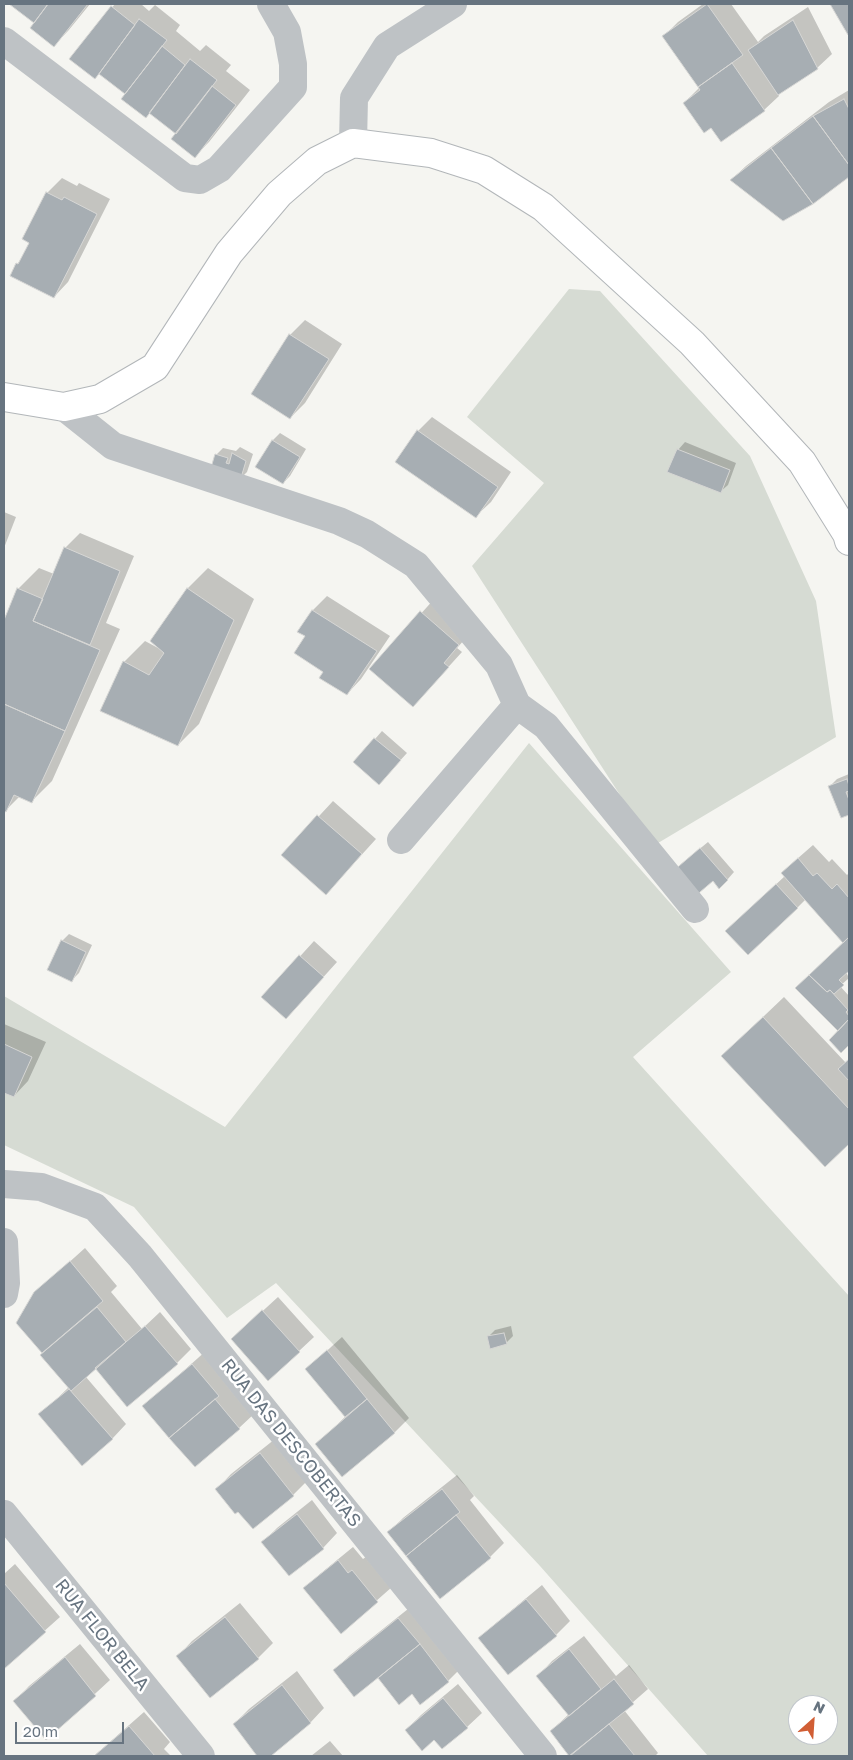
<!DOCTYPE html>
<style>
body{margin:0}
#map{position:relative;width:853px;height:1760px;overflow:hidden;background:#f5f5f1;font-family:"Golos Text",sans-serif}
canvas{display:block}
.frame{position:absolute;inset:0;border:5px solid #677480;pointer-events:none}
.north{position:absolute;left:788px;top:1695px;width:50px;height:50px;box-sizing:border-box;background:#fff;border:1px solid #c2c7cc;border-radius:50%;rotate:26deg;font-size:14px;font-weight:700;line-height:20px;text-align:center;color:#677480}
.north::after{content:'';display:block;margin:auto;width:18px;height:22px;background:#d15e35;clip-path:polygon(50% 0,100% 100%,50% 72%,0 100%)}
.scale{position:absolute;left:15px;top:1722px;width:109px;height:22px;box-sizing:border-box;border:2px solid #677480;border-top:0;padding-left:6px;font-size:15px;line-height:18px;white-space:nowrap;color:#677480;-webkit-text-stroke:4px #fff;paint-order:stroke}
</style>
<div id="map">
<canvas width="853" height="1760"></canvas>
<div class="frame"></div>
<div class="north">N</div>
<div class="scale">20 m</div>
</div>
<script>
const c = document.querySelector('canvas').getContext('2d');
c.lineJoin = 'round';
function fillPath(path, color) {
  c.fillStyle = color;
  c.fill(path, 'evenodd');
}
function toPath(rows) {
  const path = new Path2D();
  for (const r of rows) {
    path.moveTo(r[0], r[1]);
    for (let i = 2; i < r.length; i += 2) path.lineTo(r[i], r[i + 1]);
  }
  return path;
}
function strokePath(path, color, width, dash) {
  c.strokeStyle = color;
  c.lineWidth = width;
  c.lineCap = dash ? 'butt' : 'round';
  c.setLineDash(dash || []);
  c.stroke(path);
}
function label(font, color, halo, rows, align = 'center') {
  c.font = font + ' "Golos Text",sans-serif';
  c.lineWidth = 5;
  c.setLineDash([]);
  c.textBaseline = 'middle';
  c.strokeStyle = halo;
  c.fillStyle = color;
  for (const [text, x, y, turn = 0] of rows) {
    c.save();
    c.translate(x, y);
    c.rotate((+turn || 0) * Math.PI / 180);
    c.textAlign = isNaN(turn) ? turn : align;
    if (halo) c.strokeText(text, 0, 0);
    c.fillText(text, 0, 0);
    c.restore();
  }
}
const green = toPath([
 [569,289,600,291,750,456,816,601,836,737,653,846,472,566,544,483,467,417],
 [529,743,731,972,633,1057,849,1296,849,1756,708,1756,540,1566,276,1283,227,1318,134,1207,4,1145,4,996,225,1127],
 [798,1705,828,1705,828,1735,798,1735]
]);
const shadow = toPath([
 [12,4,90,4,68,31,54,45,35,23],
 [115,4,141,4,149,11,155,5,180,25,176,31,200,51,206,45,231,65,226,71,250,90,209,142,195,156,177,134,127,94,100,73,95,78,71,58],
 [703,4,731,4,758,42,764,36,808,7,832,54,817,68,778,94,779,96,764,110,712,126,684,103,700,87,664,36,678,22],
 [849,90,849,176,812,203,731,180,746,166,829,102],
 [62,178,77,186,79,183,110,199,68,282,54,297,17,264,22,259,31,242,24,239,47,193],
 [305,320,342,344,305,403,290,418,253,394,290,335],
 [432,417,511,472,491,502,476,516,418,431],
 [280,433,306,449,290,476,283,483,257,467,273,440],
 [685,442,736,463,728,485,720,492,678,450],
 [240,447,253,454,247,472,239,480,216,455,223,448,236,451],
 [4,512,16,517,4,548],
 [80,533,134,556,106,623,120,629,52,781,32,801,20,796,5,811,4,810,4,624,18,589,39,568,54,574,65,548],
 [208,568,254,599,199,724,178,745,124,662,145,641,158,648,151,641,188,588],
 [327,596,390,636,361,679,347,694,324,672,307,636,299,632,313,610],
 [436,597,473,630,457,648,462,652,413,706,371,669],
 [382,731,407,753,386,776,355,762],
 [849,774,849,813,841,816,830,786,837,779],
 [333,801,376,839,326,894,283,855],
 [708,842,734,872,727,880,713,879,680,865],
 [813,845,829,862,832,859,847,875,849,873,849,969,846,972,849,978,840,986,849,996,849,1043,841,1051,839,1031,797,988,844,943,806,899,797,908,741,917,785,876,797,859],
 [69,934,92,945,79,973,71,981,62,941],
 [314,941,337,962,300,1003,263,997],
 [784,997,846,1063,849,1060,849,1142,825,1165,744,1035],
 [4,1024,46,1042,28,1081,14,1096,4,1091],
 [85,1248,117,1286,111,1292,142,1329,160,1312,191,1349,177,1363,96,1368,86,1377,126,1424,112,1439,40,1415,69,1387,44,1353,17,1323,35,1293],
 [278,1297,314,1337,299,1351,232,1339],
 [511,1326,513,1336,506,1343,488,1337,495,1330],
 [342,1337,409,1418,395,1432,343,1475,317,1444,346,1416,307,1369],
 [207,1350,254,1414,239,1428,144,1406],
 [275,1439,308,1480,293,1495,253,1528,217,1489,231,1474],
 [457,1475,474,1496,470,1500,504,1543,490,1557,389,1532,403,1518],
 [312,1500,337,1533,323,1548,289,1575,263,1542,277,1528],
 [353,1547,363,1559,367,1556,392,1587,341,1632,305,1588,320,1574],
 [15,1564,60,1617,4,1667,4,1574],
 [542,1585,570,1621,556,1635,480,1638,495,1624],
 [240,1603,273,1643,258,1658,210,1696,178,1656,192,1641],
 [413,1605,463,1666,448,1681,421,1703,412,1693,399,1703,378,1676,334,1671,349,1656],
 [584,1636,616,1676,629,1665,648,1689,624,1710,658,1753,655,1756,569,1756,570,1755,551,1731,569,1714,538,1676,552,1661],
 [80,1644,110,1680,46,1739,15,1701,29,1686],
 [297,1671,324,1708,310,1723,269,1756,259,1756,234,1724,249,1709],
 [458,1684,482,1713,467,1727,435,1738,406,1730,421,1715],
 [144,1712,170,1742,164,1749,171,1756,94,1756],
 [330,1741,343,1756,311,1756]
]);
const building = toPath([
 [9,4,48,4,34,23,9,4],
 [48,4,88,4,54,47,30,28,48,4],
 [707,4,743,55,698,87,662,36,707,4],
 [830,4,849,4,849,34,848,35,830,4],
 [111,6,135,25,95,79,69,59,111,6],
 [139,19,167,40,125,94,99,74,139,19],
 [793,20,818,69,778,95,748,50,793,20],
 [162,46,185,65,146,118,121,99,162,46],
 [190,59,217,80,176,134,149,113,190,59],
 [732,63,765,111,721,142,711,128,704,133,683,103,700,90,698,87,732,63],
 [212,86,236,105,195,158,171,139,212,86],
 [844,99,849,109,849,165,813,116,844,99],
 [813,116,849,165,849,177,813,204,771,148,813,116],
 [771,148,813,204,783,221,730,180,771,148],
 [46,192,62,200,64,197,97,214,54,298,10,276,16,263,18,264,29,243,22,239,46,192],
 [289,334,329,359,290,419,251,394,289,334],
 [417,430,498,487,476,518,395,462,417,430],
 [272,440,300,457,283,484,255,467,272,440],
 [677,449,730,470,721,493,667,472,677,449],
 [232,453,246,461,240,481,210,471,215,454,228,458,226,463,229,464,232,453],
 [64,547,120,571,90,645,33,621,64,547],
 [17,588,43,599,33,621,100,650,65,731,4,704,4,620,17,588],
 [187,588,234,620,178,746,100,711,123,661,149,675,164,653,150,641,187,588],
 [312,610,377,651,347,695,319,678,323,672,294,653,305,636,297,632,312,610],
 [420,611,459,645,444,663,449,667,413,707,369,669,420,611],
 [4,704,65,731,32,803,14,795,6,812,4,811,4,704],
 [374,738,401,760,379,785,353,762,374,738],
 [847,779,849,786,849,791,846,792,849,800,849,815,841,818,828,786,847,779],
 [317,815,362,854,326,895,281,855,317,815],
 [700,848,728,880,719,889,713,881,693,898,672,872,700,848],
 [798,858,813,876,817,873,832,889,837,884,849,898,849,937,843,943,781,873,798,858],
 [776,884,798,908,748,955,725,931,776,884],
 [849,937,849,971,839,980,844,985,834,994,830,990,827,992,809,975,849,937],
 [61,940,86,952,72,982,47,970,61,940],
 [299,955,324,977,286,1019,261,997,299,955],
 [809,975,827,992,830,990,848,1010,846,1012,849,1016,849,1019,838,1031,795,988,809,975],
 [763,1017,849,1109,849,1144,825,1167,721,1056,763,1017],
 [849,1019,849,1045,841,1053,829,1040,849,1019],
 [4,1044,32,1057,14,1097,4,1093,4,1044],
 [849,1059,849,1081,838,1069,849,1059],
 [70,1261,103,1301,42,1353,16,1323,34,1292,70,1261],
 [97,1307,126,1342,71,1391,40,1355,97,1307],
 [262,1310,300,1352,268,1381,231,1339,262,1310],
 [145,1326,178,1364,127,1407,95,1368,145,1326],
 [504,1333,507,1344,490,1349,487,1336,504,1333],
 [327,1350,367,1399,345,1417,305,1369,327,1350],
 [192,1364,219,1396,169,1438,142,1406,192,1364],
 [69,1389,113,1439,82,1466,38,1414,69,1389],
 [215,1399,240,1429,195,1467,169,1438,215,1399],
 [367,1399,395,1433,342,1477,315,1444,367,1399],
 [260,1453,294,1496,253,1529,238,1512,235,1514,215,1489,260,1453],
 [442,1489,460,1512,406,1556,387,1532,442,1489],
 [297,1514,324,1549,289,1576,261,1542,297,1514],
 [456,1515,491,1558,440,1599,406,1556,456,1515],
 [338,1560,348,1573,352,1570,378,1602,341,1634,303,1588,338,1560],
 [4,1583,46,1632,4,1669,4,1583],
 [526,1599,557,1636,508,1675,478,1638,526,1599],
 [225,1617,259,1659,210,1698,176,1656,225,1617],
 [398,1618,420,1644,354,1697,333,1670,398,1618],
 [420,1644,449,1682,420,1705,412,1694,399,1705,378,1678,420,1644],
 [569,1649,601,1689,569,1716,536,1676,569,1649],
 [65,1657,96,1696,46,1740,13,1701,65,1657],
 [614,1679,634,1704,569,1756,550,1731,614,1679],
 [282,1685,311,1723,271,1756,257,1756,233,1724,282,1685],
 [443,1698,468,1728,442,1749,434,1740,422,1751,405,1730,443,1698],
 [609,1724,635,1756,570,1756,609,1724],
 [129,1726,155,1756,94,1756,129,1726]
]);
const minor = toPath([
 [4,41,185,178,200,180,219,169,293,87,293,64,287,32,271,4],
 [353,143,354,98,387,46,453,4],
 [64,407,113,446,339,521,367,534,416,565,499,665,517,705,401,840],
 [517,705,546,726,695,909],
 [4,1184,41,1187,95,1207,140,1256,543,1756],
 [4,1242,6,1283,4,1294],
 [4,1514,201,1756]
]);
const major = toPath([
 [4,397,64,407,100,399,155,367,229,253,279,194,317,161,353,143,431,153,484,170,543,207,692,343,802,462,847,534,849,541]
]);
const streetNames = [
 ["RUA DAS DESCOBERTAS",291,1443,51],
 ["RUA FLOR BELA",102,1635,51]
];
fillPath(green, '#d6dbd3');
fillPath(shadow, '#0003');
fillPath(building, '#a7aeb3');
strokePath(building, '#d6d6d4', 1);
strokePath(major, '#b2b6b9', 30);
strokePath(minor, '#bec2c5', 28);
strokePath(major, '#fff', 28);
label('18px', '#677480', '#fff', streetNames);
</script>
